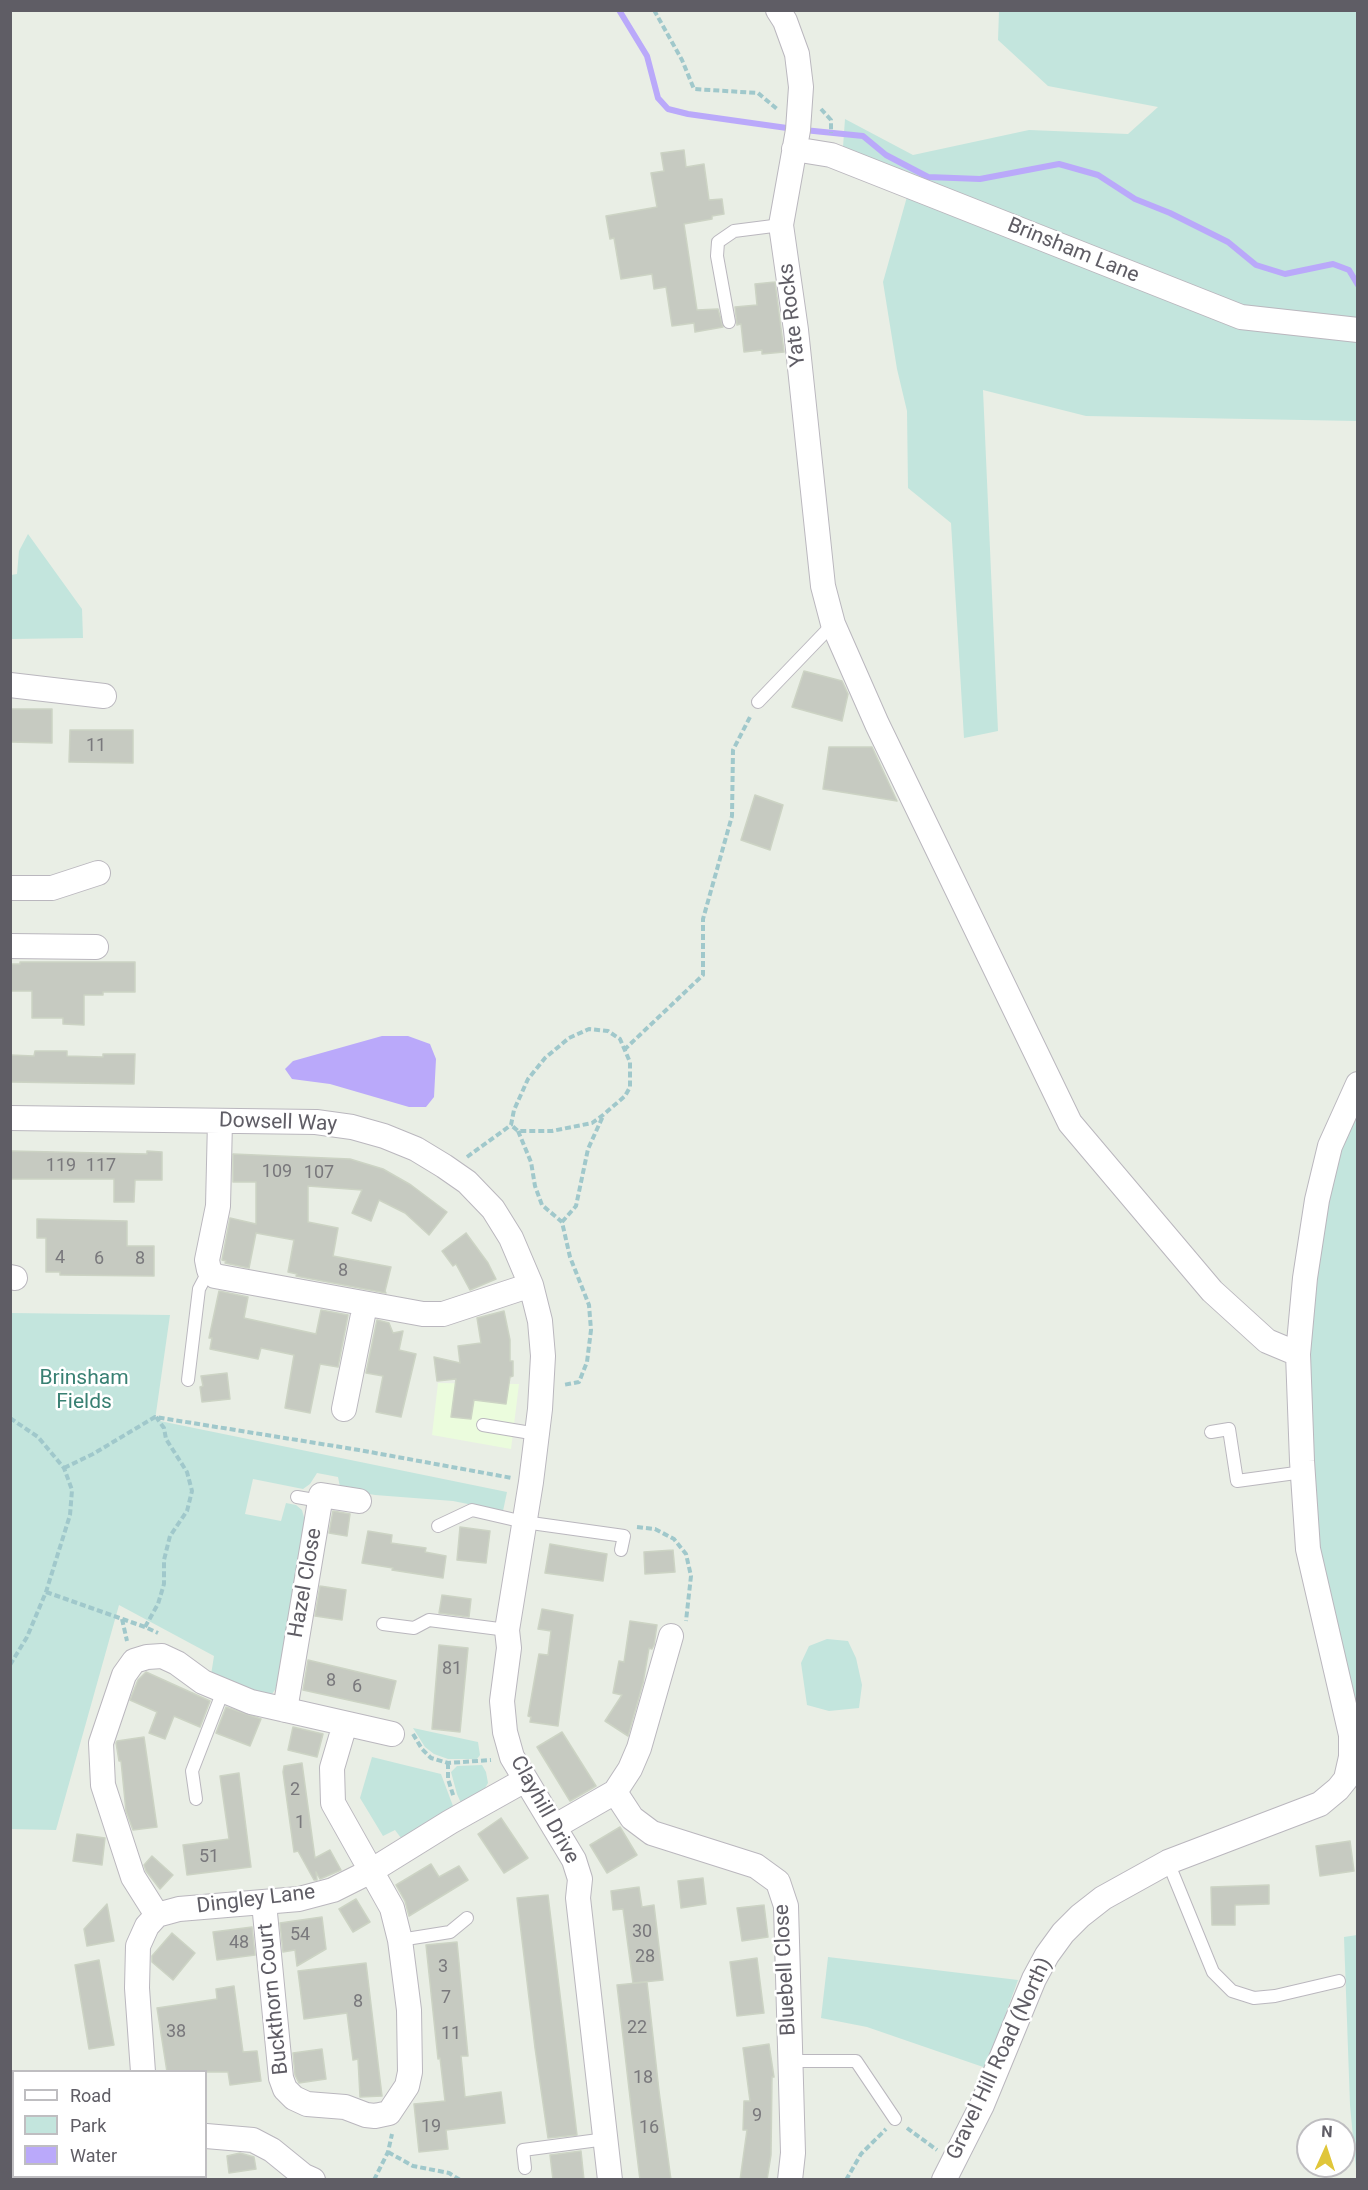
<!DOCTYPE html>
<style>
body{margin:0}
#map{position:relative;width:1368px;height:2190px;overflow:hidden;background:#e9eee5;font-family:Roboto,sans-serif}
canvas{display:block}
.frame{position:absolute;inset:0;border:12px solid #5f5d65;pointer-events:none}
.legend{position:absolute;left:12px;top:2070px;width:195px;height:108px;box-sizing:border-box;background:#fff;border:2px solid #bfbec1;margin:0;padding:8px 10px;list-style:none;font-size:18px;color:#5f5d65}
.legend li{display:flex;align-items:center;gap:12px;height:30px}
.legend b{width:30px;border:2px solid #bfbec1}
.north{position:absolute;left:1296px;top:2118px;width:60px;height:60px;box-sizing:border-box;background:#fff;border:2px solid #bfbec1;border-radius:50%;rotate:3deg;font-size:16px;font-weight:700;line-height:24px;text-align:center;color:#5f5d65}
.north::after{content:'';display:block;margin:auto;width:21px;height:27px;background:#e0c63a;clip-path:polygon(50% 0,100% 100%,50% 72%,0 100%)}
</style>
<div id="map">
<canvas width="1368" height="2190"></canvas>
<div class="frame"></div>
<ul class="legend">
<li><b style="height:8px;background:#fff"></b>Road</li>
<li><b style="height:16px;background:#c3e5dd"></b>Park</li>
<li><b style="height:16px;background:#baa9fa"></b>Water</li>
</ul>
<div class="north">N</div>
</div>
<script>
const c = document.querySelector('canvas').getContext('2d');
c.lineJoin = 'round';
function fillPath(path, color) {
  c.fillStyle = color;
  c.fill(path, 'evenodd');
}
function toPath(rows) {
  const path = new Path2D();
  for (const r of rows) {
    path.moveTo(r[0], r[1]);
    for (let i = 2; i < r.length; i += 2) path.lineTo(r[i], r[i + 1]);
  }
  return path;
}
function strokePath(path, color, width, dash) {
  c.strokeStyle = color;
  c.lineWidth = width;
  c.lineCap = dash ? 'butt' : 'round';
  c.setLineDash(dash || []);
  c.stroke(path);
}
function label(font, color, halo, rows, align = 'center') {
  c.font = font + ' Roboto,sans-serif';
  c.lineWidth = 5;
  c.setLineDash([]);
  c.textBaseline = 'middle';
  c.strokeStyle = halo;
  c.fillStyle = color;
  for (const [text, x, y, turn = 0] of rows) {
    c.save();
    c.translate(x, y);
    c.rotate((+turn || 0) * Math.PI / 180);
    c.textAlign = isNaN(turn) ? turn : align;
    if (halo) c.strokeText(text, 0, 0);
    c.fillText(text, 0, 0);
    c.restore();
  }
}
const commercial = toPath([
 [438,1383,519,1384,511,1449,432,1435]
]);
const green = toPath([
 [999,11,1357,11,1357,421,1086,416,983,390,998,731,964,738,951,523,908,488,907,411,897,369,883,282,912,179,843,147,845,119,913,155,1029,130,1128,134,1158,107,1048,86,998,40],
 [28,534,82,609,83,638,11,639,11,575,17,574,19,551],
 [1357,1105,1357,1734,1320,1550,1312,1461,1310,1355,1325,1201],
 [11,1313,170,1315,155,1420,507,1492,503,1511,453,1501,375,1495,347,1490,340,1487,338,1477,317,1473,310,1484,303,1489,253,1479,245,1514,281,1521,286,1503,296,1505,302,1510,305,1521,277,1687,272,1694,264,1696,211,1675,214,1656,119,1605,56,1830,11,1829],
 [827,1639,848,1641,856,1658,862,1685,859,1708,829,1711,807,1705,801,1663,809,1646],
 [413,1728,478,1742,480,1755,477,1759,448,1759,434,1754,425,1747],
 [372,1757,441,1774,453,1806,401,1838,395,1830,383,1836,360,1798],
 [482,1765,486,1772,488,1783,485,1788,461,1803,457,1794,451,1772,457,1766],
 [1357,1935,1358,2179,1357,2180,1350,2105,1344,1937],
 [828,1957,1018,1980,986,2068,867,2027,821,2018]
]);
const water = toPath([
 [382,1036,408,1036,430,1044,436,1059,434,1097,426,1107,409,1107,330,1084,292,1079,285,1069,293,1061]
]);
const stream = toPath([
 [619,10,647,56,658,98,668,109,688,114,794,129],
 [804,130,863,136,886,155,928,177,980,179,1059,164,1098,175,1135,199,1170,213,1228,242,1256,265,1285,274,1333,264,1349,270,1358,285]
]);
const building = toPath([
 [684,150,686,167,704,164,709,200,722,199,724,214,712,216,712,219,684,224,697,310,718,309,723,327,695,332,694,323,672,326,666,287,654,289,652,274,621,279,614,238,610,239,606,216,657,207,651,173,664,171,661,153,684,150],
 [775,282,784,352,762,354,762,350,744,352,741,324,737,325,735,307,757,305,755,284,775,282],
 [804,671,842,681,848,694,842,721,792,707,804,671],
 [10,709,52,709,52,743,10,742,10,709],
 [70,730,133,730,133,763,69,762,70,730],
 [829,747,872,747,897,801,823,789,829,747],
 [755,795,783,805,770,850,741,840,755,795],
 [20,962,135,962,135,992,103,992,103,995,84,995,84,1025,63,1024,63,1018,32,1018,32,991,10,991,10,964,20,964,20,962],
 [35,1051,67,1051,67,1056,103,1057,103,1054,135,1054,134,1084,10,1082,10,1055,34,1056,35,1051],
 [10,1151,147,1154,147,1151,162,1152,162,1180,135,1180,134,1202,114,1202,114,1179,10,1179,10,1151],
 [233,1154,350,1159,383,1169,411,1185,447,1212,429,1235,405,1213,379,1200,371,1221,352,1213,362,1190,308,1186,308,1222,338,1228,333,1256,391,1267,385,1291,386,1293,296,1276,297,1274,288,1272,294,1240,256,1233,249,1268,225,1263,226,1261,222,1260,230,1218,256,1224,256,1182,233,1182,233,1154],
 [37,1219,127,1221,127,1246,154,1246,154,1276,60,1275,60,1272,46,1272,46,1238,37,1238,37,1219],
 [466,1233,488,1263,496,1279,470,1290,456,1264,453,1266,442,1251,466,1233],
 [219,1291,248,1297,244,1318,316,1334,321,1310,348,1315,338,1367,320,1364,310,1413,285,1408,294,1355,261,1348,258,1359,210,1349,212,1338,209,1338,219,1291],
 [504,1311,510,1340,510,1361,513,1361,513,1376,510,1377,506,1404,474,1400,471,1419,451,1417,456,1379,437,1381,434,1357,460,1363,458,1346,481,1343,477,1318,504,1311],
 [377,1320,389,1323,393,1333,403,1331,399,1350,416,1354,401,1417,376,1412,383,1376,366,1373,377,1320],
 [227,1373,230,1399,202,1402,200,1387,203,1386,201,1376,227,1373],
 [333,1511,350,1514,347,1536,329,1533,333,1511],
 [460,1527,490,1531,486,1563,457,1560,460,1527],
 [368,1531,392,1535,391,1543,426,1548,425,1552,446,1556,443,1578,392,1570,393,1568,362,1563,368,1531],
 [550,1544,607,1554,603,1581,545,1573,550,1544],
 [673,1550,675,1572,645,1574,644,1552,673,1550],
 [320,1586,346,1590,342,1620,315,1616,320,1586],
 [442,1595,471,1599,469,1617,439,1613,442,1595],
 [542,1609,573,1615,558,1726,530,1722,531,1717,528,1716,539,1654,548,1655,551,1631,538,1629,542,1609],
 [630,1621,657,1625,654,1645,652,1649,649,1648,643,1683,628,1736,605,1721,622,1695,613,1693,619,1661,624,1662,630,1621],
 [439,1645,468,1648,460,1732,432,1729,439,1645],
 [308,1660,396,1681,389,1709,303,1690,308,1660],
 [146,1672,210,1701,200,1727,174,1716,165,1739,149,1733,157,1712,130,1700,138,1680,146,1672],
 [226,1707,261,1719,250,1746,216,1733,226,1707],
 [293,1727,323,1734,317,1757,288,1750,293,1727],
 [562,1732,596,1786,570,1801,537,1747,562,1732],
 [144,1737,157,1827,133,1830,126,1811,121,1761,119,1761,116,1743,117,1741,144,1737],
 [302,1763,315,1858,330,1850,341,1870,320,1879,316,1872,317,1880,314,1880,298,1851,294,1852,283,1772,284,1766,302,1763],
 [239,1773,251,1867,187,1875,183,1845,229,1839,220,1776,239,1773],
 [501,1818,528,1858,504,1873,478,1834,501,1818],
 [620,1827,637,1855,607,1873,590,1845,620,1827],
 [77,1834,105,1838,102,1865,73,1861,77,1834],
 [1350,1841,1354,1871,1320,1876,1316,1846,1350,1841],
 [152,1856,173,1875,160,1889,146,1871,144,1865,152,1856],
 [431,1864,439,1877,459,1866,468,1880,409,1916,405,1901,396,1885,431,1864],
 [703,1878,706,1904,681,1908,678,1881,703,1878],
 [1269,1885,1269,1904,1235,1905,1235,1925,1212,1925,1211,1887,1269,1885],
 [639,1887,642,1907,654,1905,663,1980,633,1983,623,1909,613,1910,611,1891,639,1887],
 [548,1895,577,2135,548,2138,535,2048,517,1898,548,1895],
 [356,1899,370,1922,353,1932,339,1909,356,1899],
 [107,1904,114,1941,87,1946,84,1929,107,1904],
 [764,1905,768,1937,742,1941,737,1908,764,1905],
 [322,1917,326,1949,297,1966,295,1950,283,1952,280,1923,322,1917],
 [252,1927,255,1955,217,1960,213,1932,252,1927],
 [172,1933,195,1953,173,1980,152,1962,152,1956,172,1933],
 [457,1942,468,2056,461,2056,465,2097,501,2092,505,2123,446,2130,448,2149,419,2152,414,2104,445,2101,440,2058,438,2059,426,1945,457,1942],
 [757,1958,764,2013,737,2016,730,1962,757,1958],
 [99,1960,114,2045,89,2049,75,1965,99,1960],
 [366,1963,382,2096,360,2097,358,2059,353,2060,347,2013,304,2019,298,1971,366,1963],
 [647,1982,659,2091,671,2180,640,2180,632,2115,617,1985,647,1982],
 [234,1986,243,2052,257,2051,261,2081,230,2085,228,2072,167,2072,157,2008,217,1999,216,1989,234,1986],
 [769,2044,774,2077,772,2077,771,2155,767,2180,740,2180,747,2130,743,2130,744,2101,750,2101,743,2048,769,2044],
 [322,2049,326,2079,299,2083,295,2075,293,2053,322,2049],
 [581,2151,584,2180,553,2180,550,2155,581,2151],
 [240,2153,254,2157,256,2169,229,2173,227,2156,240,2153]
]);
const path = toPath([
 [654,10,682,60,694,89,758,93,777,109],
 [821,109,831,120,831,133],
 [624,1050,703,975,703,919,732,816,733,750,751,715],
 [518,1131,531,1162,535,1186,542,1205,562,1222,570,1257,589,1305,591,1330,587,1362,579,1382,563,1385],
 [467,1157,511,1125,514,1110,528,1079,545,1058,569,1038,589,1029,608,1031,620,1039,630,1062,630,1087,625,1096,603,1115,592,1123,552,1131,518,1131,511,1125],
 [562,1222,576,1206,588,1149,603,1116],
 [10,1418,38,1437,64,1468,72,1490,70,1515,46,1592,27,1637,10,1665],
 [64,1468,93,1454,155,1417,359,1450,512,1478],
 [637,1527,655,1529,674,1539,686,1554,691,1576,686,1621],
 [46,1592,145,1627,158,1633],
 [122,1619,127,1641],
 [145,1627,158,1604,164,1584,164,1560,170,1536,187,1511,192,1491,187,1472,166,1439,164,1428,156,1417],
 [413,1734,422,1749,431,1758,448,1763,491,1760],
 [448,1763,448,1779,454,1798],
 [907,2128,937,2150],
 [388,2152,413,2166,449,2173,460,2180],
 [374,2180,388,2152,392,2134],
 [846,2180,861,2154,886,2129]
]);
const service = toPath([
 [729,322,717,256,718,242,734,231,781,225],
 [758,702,833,624],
 [188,1380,199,1289,209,1270],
 [483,1425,537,1434],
 [1211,1432,1229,1429,1237,1481,1303,1472],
 [297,1497,320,1501],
 [438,1526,472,1510,524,1522,624,1536,621,1550],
 [383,1624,414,1628,429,1620,507,1630],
 [196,1799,192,1771,223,1691],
 [1168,1862,1213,1972,1232,1991,1254,1998,1275,1996,1339,1981],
 [400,1940,450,1932,467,1918],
 [790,2061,856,2061,895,2119],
 [525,2168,523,2150,606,2139]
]);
const minor = toPath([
 [778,10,785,21,797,54,801,87,798,130,781,225,796,330,823,586,833,624,877,724,1070,1123,1212,1291,1267,1341,1298,1354],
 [794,149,831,155,1241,317,1358,330],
 [10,685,104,696],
 [10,888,52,888,98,873],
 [10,946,96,947],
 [10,1118,316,1122,352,1127,384,1136,416,1149,444,1166,467,1182,493,1209,511,1238,531,1285,540,1321,543,1356,540,1409,531,1482,507,1630,509,1648,502,1701,505,1732,512,1757,574,1860,580,1879,578,1898,610,2180],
 [220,1121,218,1206,207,1260,209,1270,215,1276,423,1314,443,1314,531,1285],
 [10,1277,15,1278],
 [344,1409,365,1305],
 [285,1710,321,1495,359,1501],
 [615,1792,632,1818,652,1833,756,1866,778,1882,786,1906,793,2153,790,2180],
 [554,1827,615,1792,630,1769,639,1748,671,1636],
 [264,1903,281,2078,285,2089,294,2098,307,2104,345,2107,366,2115,375,2116,389,2113,407,2086,410,2072,409,2010,400,1940,392,1908,333,1803,332,1768,345,1724],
 [157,1915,133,1877,103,1785,101,1743,124,1675,134,1661,147,1657,162,1656,177,1663,203,1682,251,1702,392,1734],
 [143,2072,137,1988,138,1946,147,1926,157,1915,179,1909,299,1899,333,1890,371,1871,450,1822,525,1780],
 [206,2136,253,2140,272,2150,304,2176,313,2180],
 [157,2176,157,2180],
 [944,2180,982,2105,1034,1979,1047,1955,1063,1933,1080,1916,1103,1898,1168,1862,1320,1804,1338,1789,1346,1779,1351,1757,1351,1735,1308,1549,1302,1461,1298,1354,1305,1278,1317,1200,1330,1146,1358,1084]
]);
const numberNames = [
 ["11",96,746],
 ["119",61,1166],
 ["117",101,1166],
 ["109",277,1172],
 ["107",319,1173],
 ["4",60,1258],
 ["6",99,1259],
 ["8",140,1259],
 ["8",343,1271],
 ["81",452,1669],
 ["8",331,1681],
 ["6",357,1687],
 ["2",295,1790],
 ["1",300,1823],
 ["51",209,1857],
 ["30",642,1932],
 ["54",300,1935],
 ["48",239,1943],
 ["28",645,1957],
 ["3",443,1967],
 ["7",446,1998],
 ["8",358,2002],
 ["22",637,2028],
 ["38",176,2032],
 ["11",451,2034],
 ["18",643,2078],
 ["9",757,2116],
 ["19",431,2127],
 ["16",649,2128]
];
const streetNames = [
 ["Brinsham Lane",1073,251,22],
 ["Yate Rocks",793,315,-97],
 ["Dowsell Way",278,1123,2],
 ["Hazel Close",306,1583,-80],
 ["Clayhill Drive",544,1810,61],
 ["Dingley Lane",256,1900,-7],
 ["Bluebell Close",786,1970,-93],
 ["Buckthorn Court",274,1999,-96],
 ["Gravel Hill Road (North)",1000,2059,-65]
];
const parkNames = [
 ["Brinsham",84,1379],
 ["Fields",84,1403]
];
fillPath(commercial, '#ebfcdd');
fillPath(green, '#c3e5dd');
fillPath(water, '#baa9fa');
strokePath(stream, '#baa9fa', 6);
fillPath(building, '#c6cac1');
strokePath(building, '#ccd3c4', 1.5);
strokePath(service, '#bab7be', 14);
strokePath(minor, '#bab7be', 26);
strokePath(path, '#a0c8cb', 4, [6, 3]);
strokePath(service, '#fff', 12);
strokePath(minor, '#fff', 24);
label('18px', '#79787c', null, numberNames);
label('21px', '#5f5d65', '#fff', streetNames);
label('21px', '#398073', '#fff', parkNames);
</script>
